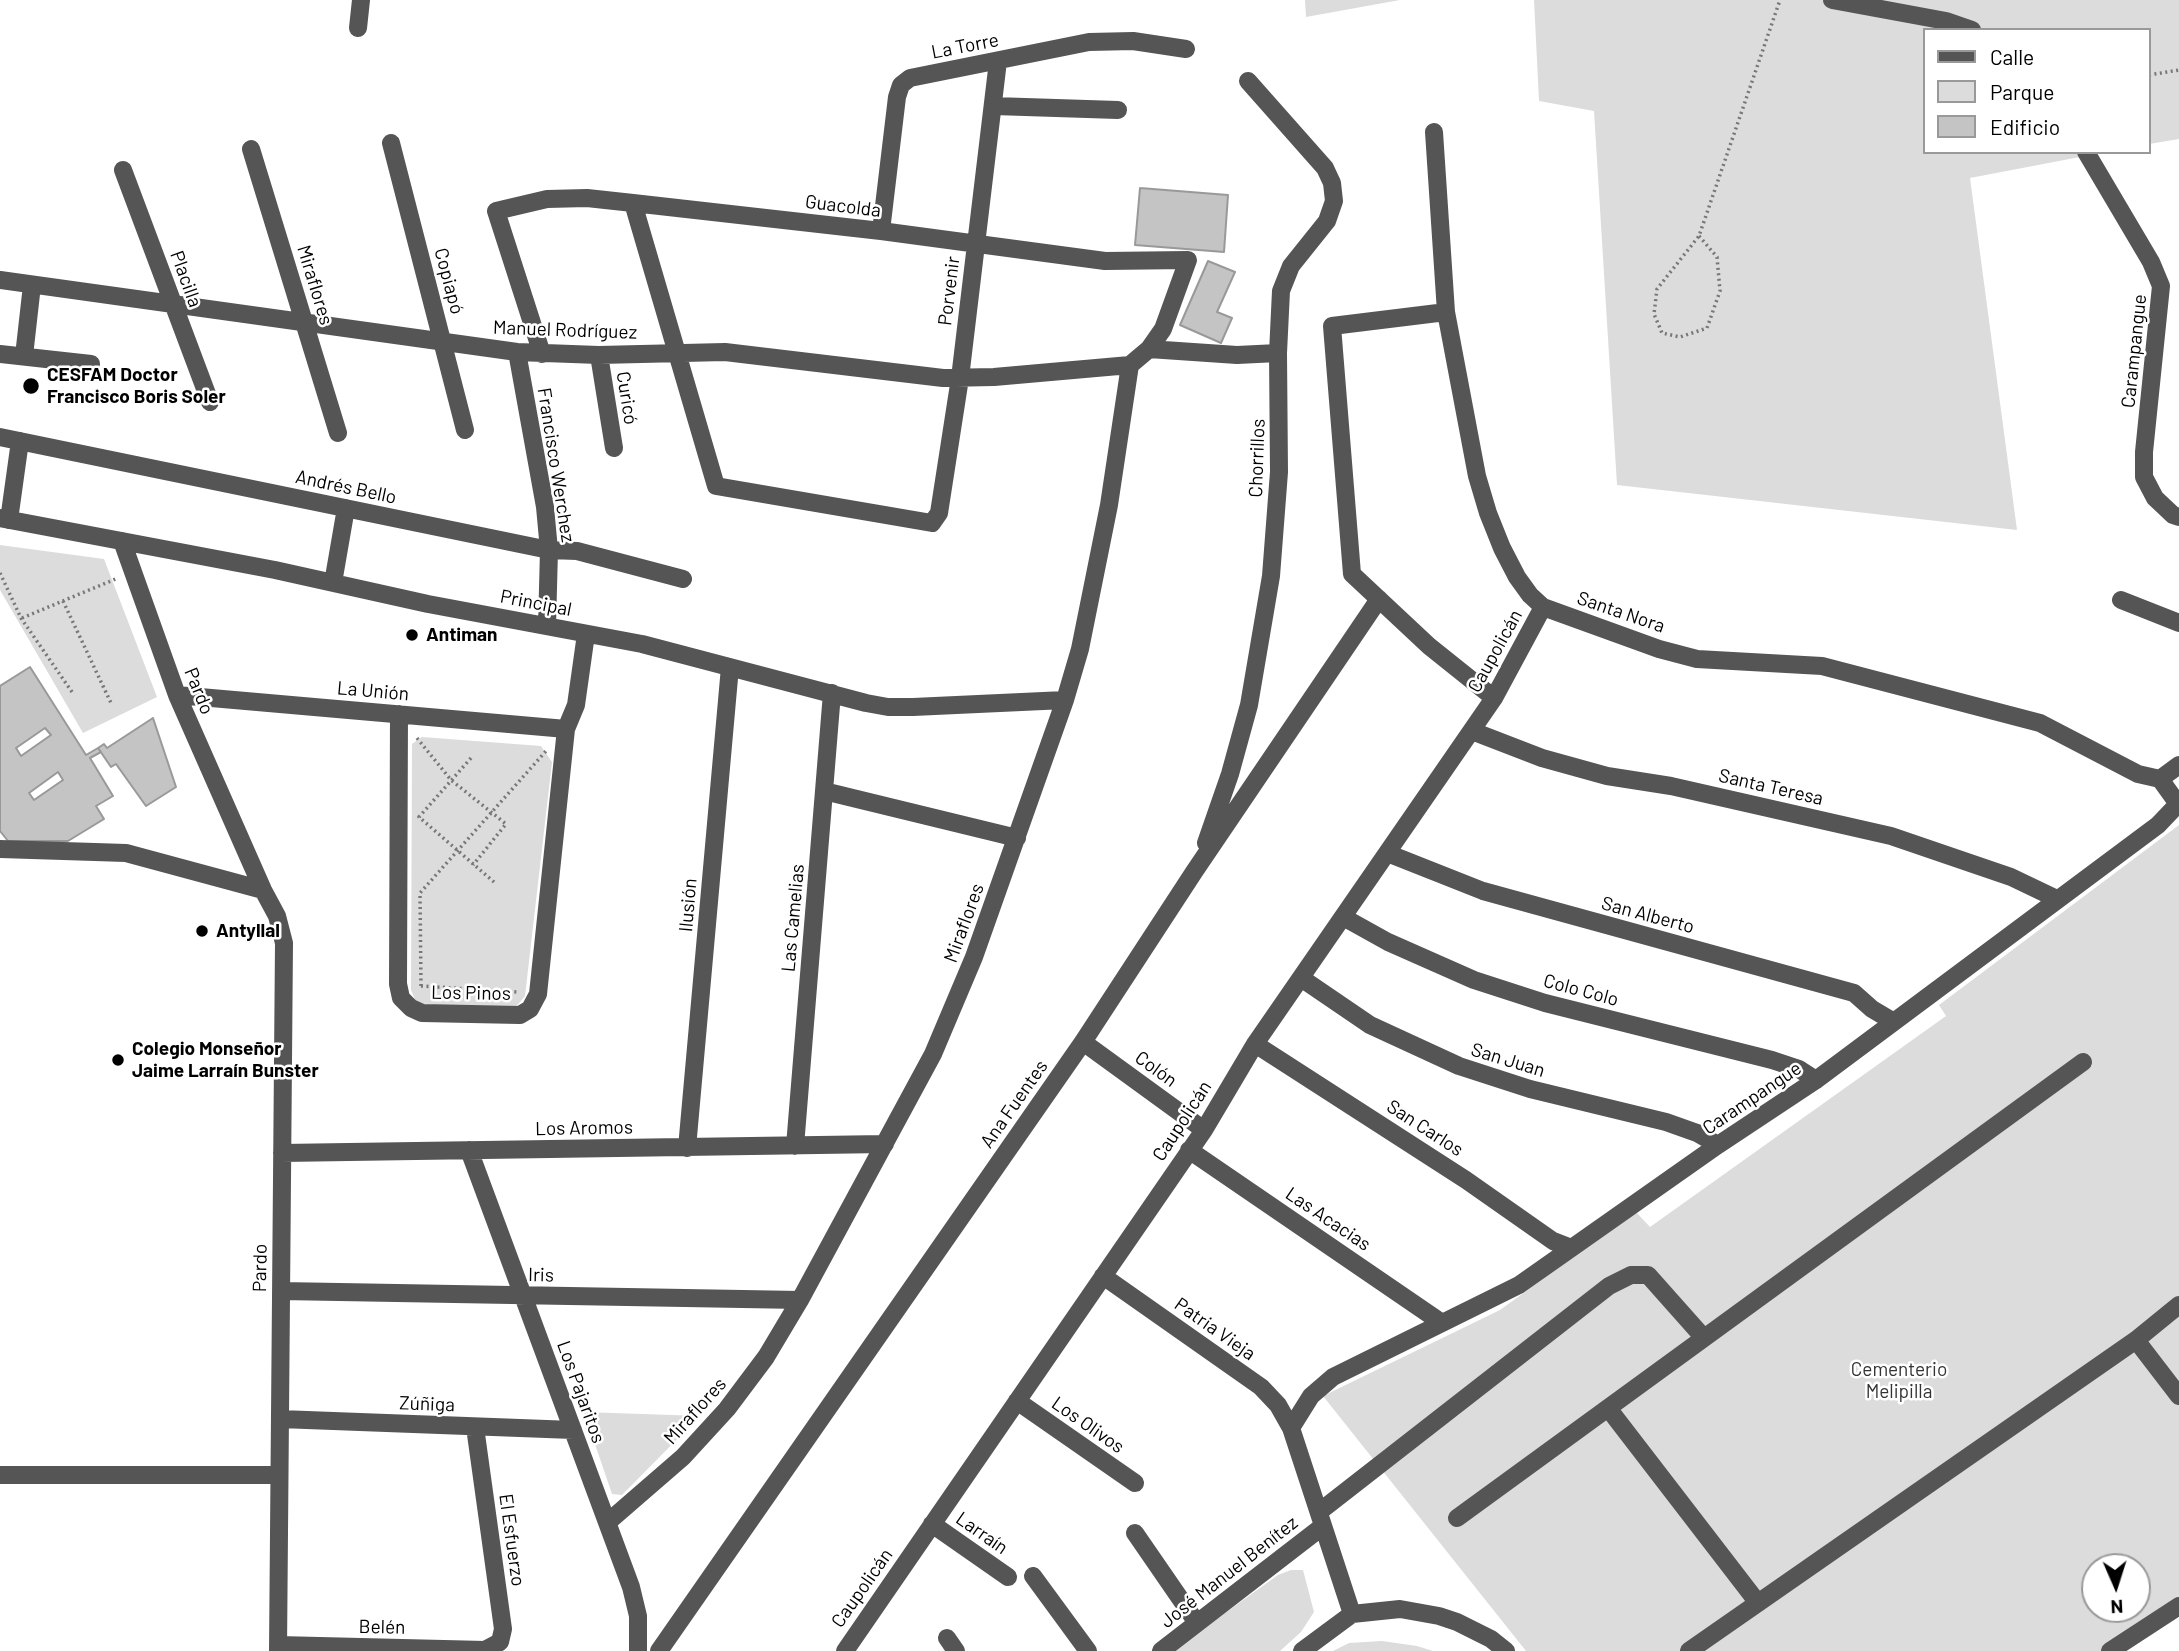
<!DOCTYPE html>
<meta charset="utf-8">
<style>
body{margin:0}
#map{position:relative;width:2179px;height:1651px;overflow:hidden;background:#fff;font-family:Barlow,sans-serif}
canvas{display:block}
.legend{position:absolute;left:1923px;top:28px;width:228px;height:126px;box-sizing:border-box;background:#fff;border:2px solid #999;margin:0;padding:9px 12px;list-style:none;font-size:21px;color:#000}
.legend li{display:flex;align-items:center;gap:14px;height:35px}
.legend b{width:35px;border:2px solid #999}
.north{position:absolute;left:2081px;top:1553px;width:70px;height:70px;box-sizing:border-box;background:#fff;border:2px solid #999;border-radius:50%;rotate:177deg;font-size:19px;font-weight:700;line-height:28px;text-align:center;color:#000}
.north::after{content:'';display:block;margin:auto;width:24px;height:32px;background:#000;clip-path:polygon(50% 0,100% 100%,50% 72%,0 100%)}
</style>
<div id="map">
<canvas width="2179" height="1651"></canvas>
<ul class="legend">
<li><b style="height:9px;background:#555"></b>Calle</li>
<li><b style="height:19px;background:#dcdcdc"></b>Parque</li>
<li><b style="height:19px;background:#c4c4c4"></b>Edificio</li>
</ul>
<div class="north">N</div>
</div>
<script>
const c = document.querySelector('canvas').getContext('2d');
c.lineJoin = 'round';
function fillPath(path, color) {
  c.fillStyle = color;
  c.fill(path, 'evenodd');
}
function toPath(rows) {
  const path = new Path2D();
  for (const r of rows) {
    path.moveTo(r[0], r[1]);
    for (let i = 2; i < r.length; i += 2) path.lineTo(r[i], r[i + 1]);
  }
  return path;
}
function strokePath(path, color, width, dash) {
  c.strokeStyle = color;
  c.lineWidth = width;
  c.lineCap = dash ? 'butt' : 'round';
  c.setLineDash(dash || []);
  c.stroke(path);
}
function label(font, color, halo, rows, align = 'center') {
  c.font = font + ' Barlow,sans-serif';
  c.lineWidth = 5;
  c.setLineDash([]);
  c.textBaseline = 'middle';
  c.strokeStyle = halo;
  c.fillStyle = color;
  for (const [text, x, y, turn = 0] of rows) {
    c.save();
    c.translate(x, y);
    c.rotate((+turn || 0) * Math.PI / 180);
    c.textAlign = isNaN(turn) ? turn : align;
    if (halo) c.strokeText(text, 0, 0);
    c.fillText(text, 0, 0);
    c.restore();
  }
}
const green = toPath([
 [1305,0,1400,0,1306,17],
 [1534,0,2179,0,2179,139,2149,144,2149,30,1925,30,1925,152,2106,152,1970,178,2017,530,1617,485,1594,111,1539,101],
 [0,545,104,559,157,697,83,733,0,590],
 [422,737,541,746,552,762,525,996,515,1008,417,1004,411,990,412,744],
 [2179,825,2179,1602,2118,1651,1526,1651,1323,1396,1500,1310,1636,1212,1650,1227,1946,1016,1939,1005],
 [2095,1567,2137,1567,2137,1609,2095,1609],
 [584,1412,700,1416,622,1495,612,1494],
 [1291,1570,1303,1570,1314,1612,1301,1632,1280,1651,1172,1651,1278,1575],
 [1382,1641,1417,1646,1433,1651,1333,1651,1349,1643]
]);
const building = toPath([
 [1140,188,1228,195,1224,252,1135,245,1140,188],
 [1208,261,1235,272,1217,312,1232,318,1221,343,1180,325,1208,261],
 [30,667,86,755,98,748,101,752,90,758,113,796,96,806,104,819,68,841,8,841,0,831,0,686,30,667],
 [45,728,51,735,21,756,16,748,45,728],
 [58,772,63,780,34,800,29,793,58,772],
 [153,718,176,787,146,806,116,764,111,767,98,748,104,744,107,748,153,718]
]);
const path = toPath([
 [2149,75,2179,70],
 [1699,236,1717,257,1720,291,1707,328,1680,337,1662,333,1654,314,1657,289,1699,236,1780,0],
 [0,573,21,618,72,692],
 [63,601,111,703],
 [22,618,118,578],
 [417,738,451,780,506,824,473,865],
 [471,758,419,817,494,882],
 [421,986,420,893,546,751],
 [421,986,518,992]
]);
const minor = toPath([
 [1832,0,1946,21,1972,30],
 [358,28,361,0],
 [994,106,1118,110],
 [1434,132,1446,312,1477,476,1488,513,1502,548,1517,577,1530,595,1543,607,1659,649,1697,659,1822,666,2040,723,2138,774,2160,779],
 [391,143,465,430],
 [251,149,338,433],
 [2086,152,2151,262,2161,286,2144,452,2144,477,2155,498,2173,515,2179,517],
 [123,170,210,402],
 [633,203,716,486,932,523,939,513,960,378,998,61],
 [881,231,897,97,901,85,910,78,1089,42,1133,41,1186,49],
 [0,280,517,352,599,355,725,352,943,378,994,377,1130,365],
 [1446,312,1332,326,1352,574,1429,646,1494,698],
 [1149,349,1237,355,1278,353],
 [517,352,545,507,549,550,547,626],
 [0,354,91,364],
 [542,354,496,211,547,199,587,198,633,203,881,231,1105,261,1188,260,1163,329,1149,349,1130,365,1109,505,1080,649,1065,700,974,957,933,1054,800,1300,766,1357,727,1409,683,1457,608,1522],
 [599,355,614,448],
 [24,356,32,285],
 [0,437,549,550,577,551,683,579],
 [0,518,275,570,428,604,642,644,866,703,888,707,913,707,1065,700],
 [9,520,20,441],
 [122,541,177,695,263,890,277,916,284,943,278,1651],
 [333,583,346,508],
 [2121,600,2179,623],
 [177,695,566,729],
 [399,714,398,984,401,998,411,1008,422,1013,520,1015,530,1009,538,994,566,729,576,705,586,634],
 [1472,731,1542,758,1607,776,1671,786,1891,836,2011,877,2057,899],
 [824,791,1017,838],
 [1206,843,1230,774,1249,705,1271,576,1279,472,1278,353,1281,291,1291,266,1327,221,1334,201,1332,183,1325,168,1248,81],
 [0,849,126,853,263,890],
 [1387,853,1483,891,1854,993,1872,1009,1894,1022],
 [1343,917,1388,942,1474,980,1545,1003,1772,1060,1799,1069,1816,1080],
 [1301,978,1370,1025,1459,1066,1530,1089,1666,1122,1697,1133,1718,1145],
 [1083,1042,1204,1130],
 [1255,1044,1466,1180,1553,1241,1571,1248],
 [795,1146,832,693],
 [687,1148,730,667],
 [469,1150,631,1587,638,1616,638,1651],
 [1189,1150,1442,1323],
 [282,1153,885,1144],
 [1103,1276,1261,1387,1278,1405,1291,1428,1352,1614],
 [281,1291,800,1300],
 [2136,1340,2179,1396],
 [1017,1401,1135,1483],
 [1608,1408,1758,1603],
 [280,1419,573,1430],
 [1291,1428,1311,1396,1333,1377,1519,1285,1718,1145,1816,1080,2158,825,2178,804,2160,779,2179,765],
 [0,1475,279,1475],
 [1319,1512,1609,1286,1631,1275,1648,1275,1704,1338],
 [1457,1518,2083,1062],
 [932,1524,1008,1577],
 [1135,1533,1197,1623],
 [1033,1576,1088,1651],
 [947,1638,956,1651],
 [278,1645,485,1650,500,1642,503,1629,475,1427],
 [659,1651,1083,1042,1194,872,1379,599],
 [845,1651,1204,1130,1255,1044,1494,698,1543,607],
 [1161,1651,1323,1526],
 [1302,1651,1352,1614,1400,1609,1439,1616,1457,1622,1491,1639,1506,1651],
 [1689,1651,2136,1340,2179,1305],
 [2110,1651,2179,1606]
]);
const markers = [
 [31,386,9,"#000"],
 [412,635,7,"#000"],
 [202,931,7,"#000"],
 [118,1060,7,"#000"]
];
const streetNames = [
 ["La Torre",965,46,-11],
 ["Guacolda",843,206,7],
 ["Placilla",186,279,70],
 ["Copiapó",449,281,75],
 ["Miraflores",315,285,73],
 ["Porvenir",949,291,-83],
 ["Manuel Rodríguez",565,330,2],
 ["Carampangue",2134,351,-84],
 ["Curicó",627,398,81],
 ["Chorrillos",1257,458,-88],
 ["Francisco Werchez",556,465,81],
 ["Andrés Bello",346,487,12],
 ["Principal",536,603,11],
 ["Santa Nora",1621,612,19],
 ["Caupolicán",1495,651,-61],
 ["Pardo",199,691,68],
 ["La Unión",373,691,5],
 ["Santa Teresa",1771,787,13],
 ["Ilusión",688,905,-85],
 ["San Alberto",1648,915,15],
 ["Las Camelias",793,918,-85],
 ["Miraflores",964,923,-70],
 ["Colo Colo",1581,990,15],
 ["Los Pinos",471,993,1],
 ["San Juan",1508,1060,17],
 ["Colón",1156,1069,36],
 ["Carampangue",1752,1098,-34],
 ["Ana Fuentes",1014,1104,-55],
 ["Caupolicán",1182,1121,-57],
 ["Los Aromos",584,1128,-1],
 ["San Carlos",1425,1128,33],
 ["Las Acacias",1328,1219,34],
 ["Pardo",260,1268,-89],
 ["Iris",541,1275,1],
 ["Patria Vieja",1215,1329,35],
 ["Los Pajaritos",581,1392,70],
 ["Zúñiga",427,1404,2],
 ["Miraflores",695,1411,-48],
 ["Los Olivos",1088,1425,35],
 ["Larraín",982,1533,35],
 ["El Esfuerzo",512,1540,82],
 ["José Manuel Benítez",1229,1572,-38],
 ["Caupolicán",862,1588,-55],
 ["Belén",382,1627,1]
];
const poiNames = [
 ["CESFAM Doctor",47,375],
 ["Francisco Boris Soler",47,397],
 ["Antiman",426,635],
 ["Antyllal",216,931],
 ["Colegio Monseñor",132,1049],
 ["Jaime Larraín Bunster",132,1071]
];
const parkNames = [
 ["Cementerio",1899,1370],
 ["Melipilla",1899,1392]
];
fillPath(green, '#dcdcdc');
fillPath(building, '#c4c4c4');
strokePath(building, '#999', 2);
strokePath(path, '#777', 3.5, [2, 3.5]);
strokePath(minor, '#555', 18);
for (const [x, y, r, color] of markers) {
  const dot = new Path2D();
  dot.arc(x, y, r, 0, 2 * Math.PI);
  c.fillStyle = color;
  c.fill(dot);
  strokePath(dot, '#fff', 2.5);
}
label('19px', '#000', '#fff', streetNames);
label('bold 19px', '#000', '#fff', poiNames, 'left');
label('19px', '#333', '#fff', parkNames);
</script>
